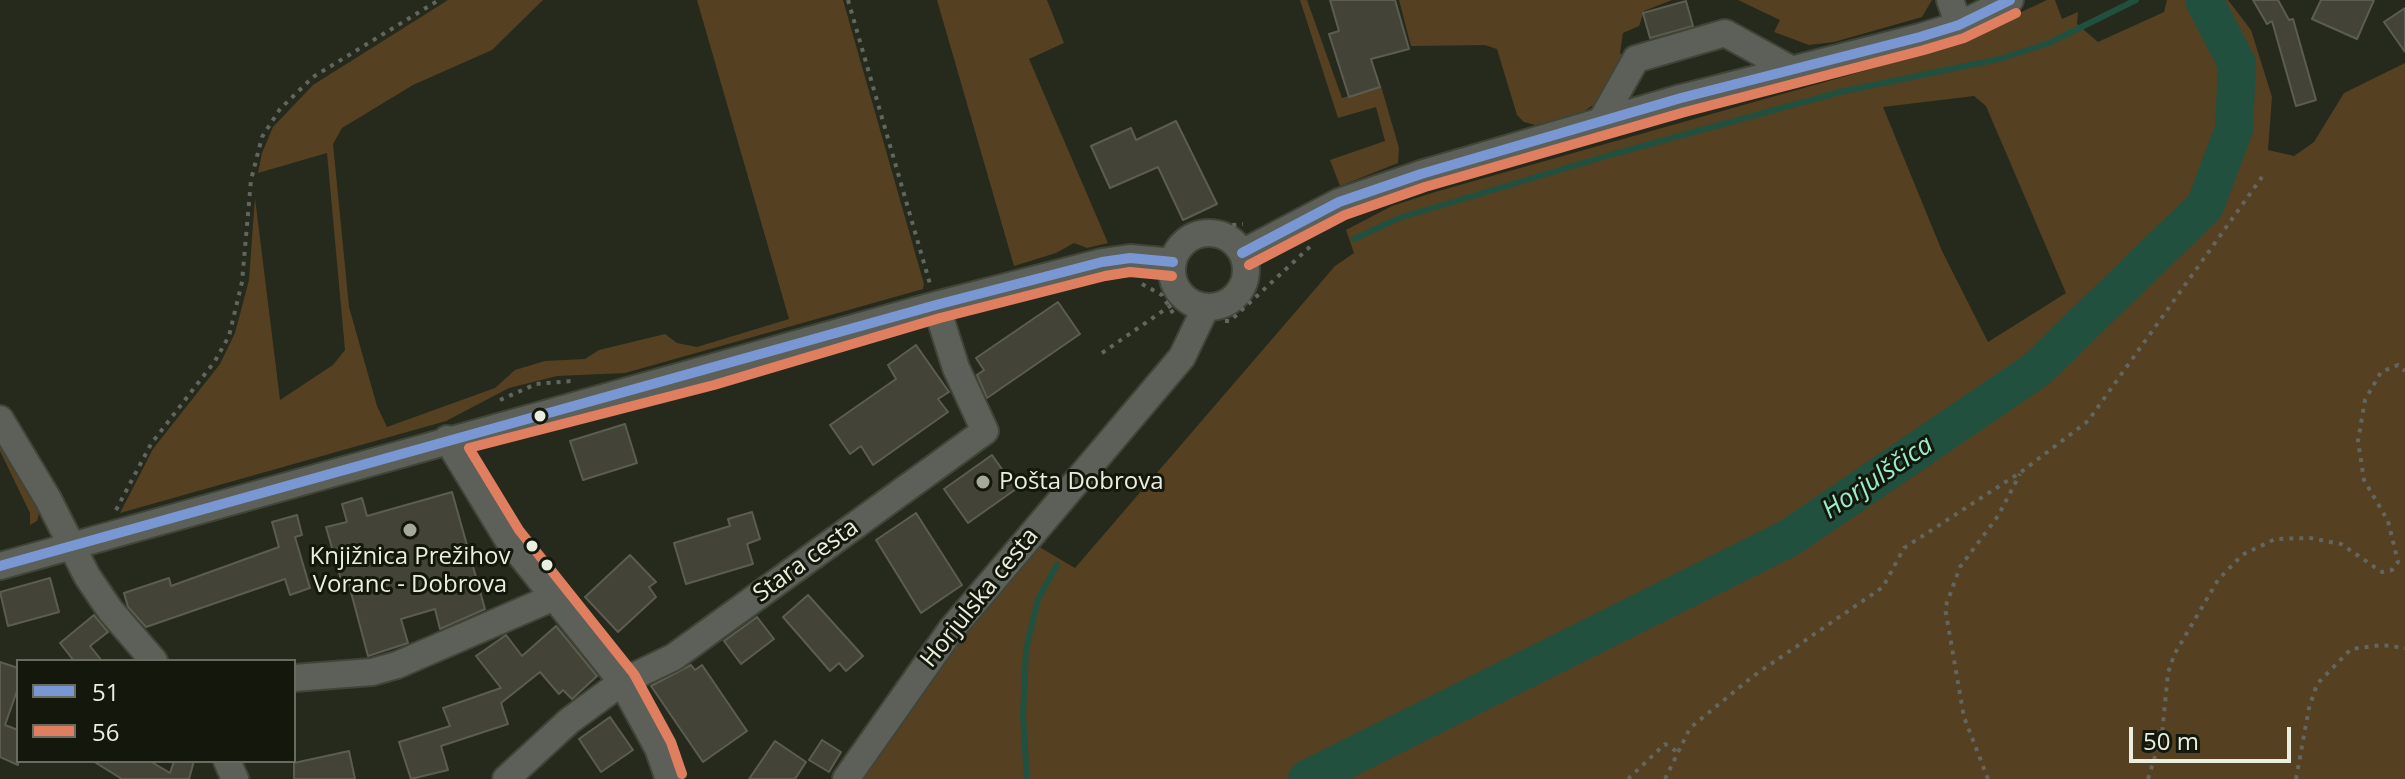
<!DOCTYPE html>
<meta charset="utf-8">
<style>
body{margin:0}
#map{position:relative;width:2405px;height:779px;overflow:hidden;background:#262a1c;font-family:"Open Sans",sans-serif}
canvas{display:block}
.legend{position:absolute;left:16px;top:659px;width:280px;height:104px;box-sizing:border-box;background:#14170b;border:2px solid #696d5f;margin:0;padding:10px 14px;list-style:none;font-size:24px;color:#e9eede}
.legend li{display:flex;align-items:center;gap:16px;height:40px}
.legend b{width:40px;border:2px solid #696d5f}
.scale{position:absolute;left:2129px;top:727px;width:162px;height:36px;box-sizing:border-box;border:4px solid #e9eede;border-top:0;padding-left:10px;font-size:24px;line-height:28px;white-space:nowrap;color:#e9eede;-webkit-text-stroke:6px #14170b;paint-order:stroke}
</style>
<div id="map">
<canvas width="2405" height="779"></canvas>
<ul class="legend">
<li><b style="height:10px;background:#7998d3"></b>51</li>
<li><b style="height:10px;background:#df7f5f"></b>56</li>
</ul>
<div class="scale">50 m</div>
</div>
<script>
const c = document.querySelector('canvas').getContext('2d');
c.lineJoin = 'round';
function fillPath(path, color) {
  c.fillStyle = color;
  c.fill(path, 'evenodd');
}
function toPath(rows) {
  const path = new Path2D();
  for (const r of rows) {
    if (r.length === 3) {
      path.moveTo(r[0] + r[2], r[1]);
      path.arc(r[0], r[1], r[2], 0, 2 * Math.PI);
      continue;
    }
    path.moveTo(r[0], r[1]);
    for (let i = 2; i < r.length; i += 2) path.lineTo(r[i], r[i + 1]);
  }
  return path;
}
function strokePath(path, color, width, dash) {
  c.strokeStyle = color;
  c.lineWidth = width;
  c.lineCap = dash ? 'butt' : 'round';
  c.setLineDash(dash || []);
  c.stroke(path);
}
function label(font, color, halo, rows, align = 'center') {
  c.font = font + ' "Open Sans",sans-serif';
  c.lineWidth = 6;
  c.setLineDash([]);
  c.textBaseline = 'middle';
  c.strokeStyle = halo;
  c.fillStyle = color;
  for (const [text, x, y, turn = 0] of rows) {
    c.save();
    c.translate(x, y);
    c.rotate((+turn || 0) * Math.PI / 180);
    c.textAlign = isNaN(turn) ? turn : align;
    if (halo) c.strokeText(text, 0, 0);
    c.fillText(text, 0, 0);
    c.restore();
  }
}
const green = toPath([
 [448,0,543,0,492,50,413,85,342,128,333,144,349,307,377,406,387,427,495,388,515,370,545,361,585,359,599,350,665,334,677,343,697,347,789,319,697,0,843,0,924,284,923,289,625,373,557,376,509,388,446,421,120,513,153,449,220,364,235,333,249,280,255,198,280,400,333,365,345,350,327,153,258,173,262,153,273,127,313,85],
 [937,0,1047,0,1064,43,1029,59,1108,243,1087,248,1074,243,1056,253,1014,266],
 [1300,0,1307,0,1342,98,1381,86,1399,148,1398,163,1340,186,1330,160,1385,141,1376,107,1338,118],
 [1399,0,1672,0,1644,11,1639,26,1623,33,1620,53,1623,56,1601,100,1578,115,1536,125,1524,122,1517,115,1497,49,1485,45,1411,46],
 [1738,0,1932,0,1922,17,1834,42,1809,45,1774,32,1780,20],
 [2047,0,2055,0,2062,19,2078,12,2077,24,2098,42,2164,12,2167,0,2228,0,2251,30,2272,97,2268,150,2294,156,2314,142,2344,93,2405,63,2405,779,856,779,906,706,1036,545,1075,568,1335,266,1354,253,1346,230,1392,206,1435,192,1942,49],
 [1974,96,1986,106,2066,293,1988,342,1942,251,1883,107],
 [0,439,41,506,37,521,30,525,30,513,0,451]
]);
const stream = toPath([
 [1354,239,1399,218,1610,155,1840,92,1999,59,2049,43,2136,0],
 [1027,779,1023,715,1026,649,1038,599,1057,565]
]);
const river = toPath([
 [1307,779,1789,538,2036,370,2205,206,2234,129,2237,64,2204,0]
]);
const building = toPath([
 [1330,0,1395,0,1409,49,1371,59,1380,87,1349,97,1329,34,1339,31,1330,0],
 [2253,0,2278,0,2289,20,2293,19,2316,100,2296,106,2272,21,2267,24,2253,0],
 [2321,0,2374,0,2357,39,2312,19,2321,0],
 [1686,1,1693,26,1650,38,1643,13,1686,1],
 [2405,8,2405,52,2384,22,2405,8],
 [1176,121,1217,204,1183,220,1158,167,1110,188,1091,146,1131,128,1136,140,1176,121],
 [1058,302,1080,334,987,398,977,375,984,370,976,358,1058,302],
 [916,345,949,392,938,399,948,412,873,465,861,446,850,454,830,425,896,379,888,365,916,345],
 [625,424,637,463,583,480,570,441,625,424],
 [992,455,1016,489,968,523,944,489,992,455],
 [452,492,485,609,440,629,435,609,401,619,408,643,368,656,348,581,342,583,326,527,347,522,342,504,362,498,367,516,452,492],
 [752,512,760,539,747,544,753,564,686,584,674,543,730,526,728,519,752,512],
 [916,513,962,585,921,613,876,540,916,513],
 [297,515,302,535,295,537,310,588,290,595,285,579,146,627,128,607,124,593,169,578,171,586,279,547,272,522,297,515],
 [630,555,656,582,649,587,656,597,618,632,585,597,630,555],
 [50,578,59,612,8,626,0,592,50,578],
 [808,595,863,656,846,671,839,663,830,671,783,617,808,595],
 [94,615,108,632,90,646,102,661,74,661,60,643,94,615],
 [757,617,774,639,741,664,724,641,757,617],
 [556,626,597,676,572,699,563,690,559,694,540,672,501,703,508,724,441,746,448,770,411,779,399,742,450,726,443,708,501,688,476,656,506,635,522,656,556,626],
 [0,662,18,668,18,688,5,725,18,730,18,765,0,757,0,662],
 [691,665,695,670,702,665,747,731,703,762,651,686,691,665],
 [610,717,633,750,601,772,579,739,610,717],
 [822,740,841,752,829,772,809,760,822,740],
 [775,741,806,762,795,779,749,779,775,741],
 [349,751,355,779,294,779,294,763,349,751],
 [93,761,150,761,170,773,174,761,194,761,189,779,122,779,93,761]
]);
const path = toPath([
 [848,0,930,284],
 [1174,237,1195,229,1243,224],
 [1142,284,1162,295,1176,318],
 [1225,321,1230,321,1314,243],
 [1102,353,1183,297],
 [500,400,536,384,571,381],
 [116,510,151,444,215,361,229,336,242,282,251,180,262,137,280,109,313,77,439,0],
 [1628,779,1665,744,1676,751],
 [1665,779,1690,728,1752,677,1883,587,1904,548,2021,472,2088,421,2262,177],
 [1988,779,1964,717,1945,608,1960,567,1998,516,2020,474],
 [2148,779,2162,734,2168,673,2174,655,2218,580,2242,555,2275,539,2310,538,2341,544,2382,572,2392,570,2398,562,2388,521,2364,480,2358,441,2365,400,2381,372,2398,365,2405,371],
 [2296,779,2309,708,2317,684,2351,649,2382,645,2405,648]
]);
const minor = toPath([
 [1950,0,1959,25],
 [1600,123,1636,59,1725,33,1792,70],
 [1209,270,37],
 [1242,253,1339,202,1421,174,1681,98,1920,37,1959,25,2010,0],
 [0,419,48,499,87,576,110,610,154,661],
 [447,439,507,538,622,682,658,748,669,779],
 [0,566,936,305,1102,262,1130,258,1173,262],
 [294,678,372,672,397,665,552,598],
 [227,761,235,779],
 [506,779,569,721,622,682,674,657,985,431,956,368,936,305],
 [846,779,951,630,1182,357,1206,307]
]);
const bus1 = toPath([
 [1242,253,1339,202,1421,174,1681,98,1920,37,1959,25,2010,0],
 [0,566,936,305,1102,262,1130,258,1173,262]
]);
const bus2 = toPath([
 [1249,265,1345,215,1425,187,1685,112,1924,50,1964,38,2016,13],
 [682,774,671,742,634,674,519,530,469,448,714,385,940,318,1105,276,1130,272,1172,276]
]);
const markers = [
 [540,416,7,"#e9eede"],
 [983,482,8,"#a5a99a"],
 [410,530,8,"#a5a99a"],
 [532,546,7,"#e9eede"],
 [547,565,7,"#e9eede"]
];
const poiNames = [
 ["Pošta Dobrova",999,482],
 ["Knjižnica Prežihov",410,557,"center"],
 ["Voranc - Dobrova",410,585,"center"]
];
const streetNames = [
 ["Stara cesta",806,561,-36],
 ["Horjulska cesta",980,598,-51]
];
const waterNames = [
 ["Horjulščica",1878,478,-34]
];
fillPath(green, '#554022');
strokePath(stream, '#22503f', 6);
strokePath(river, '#22503f', 38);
fillPath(building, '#434337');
strokePath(building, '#5c5d50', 2);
strokePath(minor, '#404538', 30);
strokePath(path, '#62665e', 4, [4, 6]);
strokePath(minor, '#5c6059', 26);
strokePath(bus1, '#7998d3', 10);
strokePath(bus2, '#df7f5f', 10);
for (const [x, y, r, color] of markers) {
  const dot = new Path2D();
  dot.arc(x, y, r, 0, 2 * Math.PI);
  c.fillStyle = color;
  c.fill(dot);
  strokePath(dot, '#14170b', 3);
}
label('24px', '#e9eede', '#14170b', poiNames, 'left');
label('24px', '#e9eede', '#14170b', streetNames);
label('italic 26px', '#9aebcc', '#14170b', waterNames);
</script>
